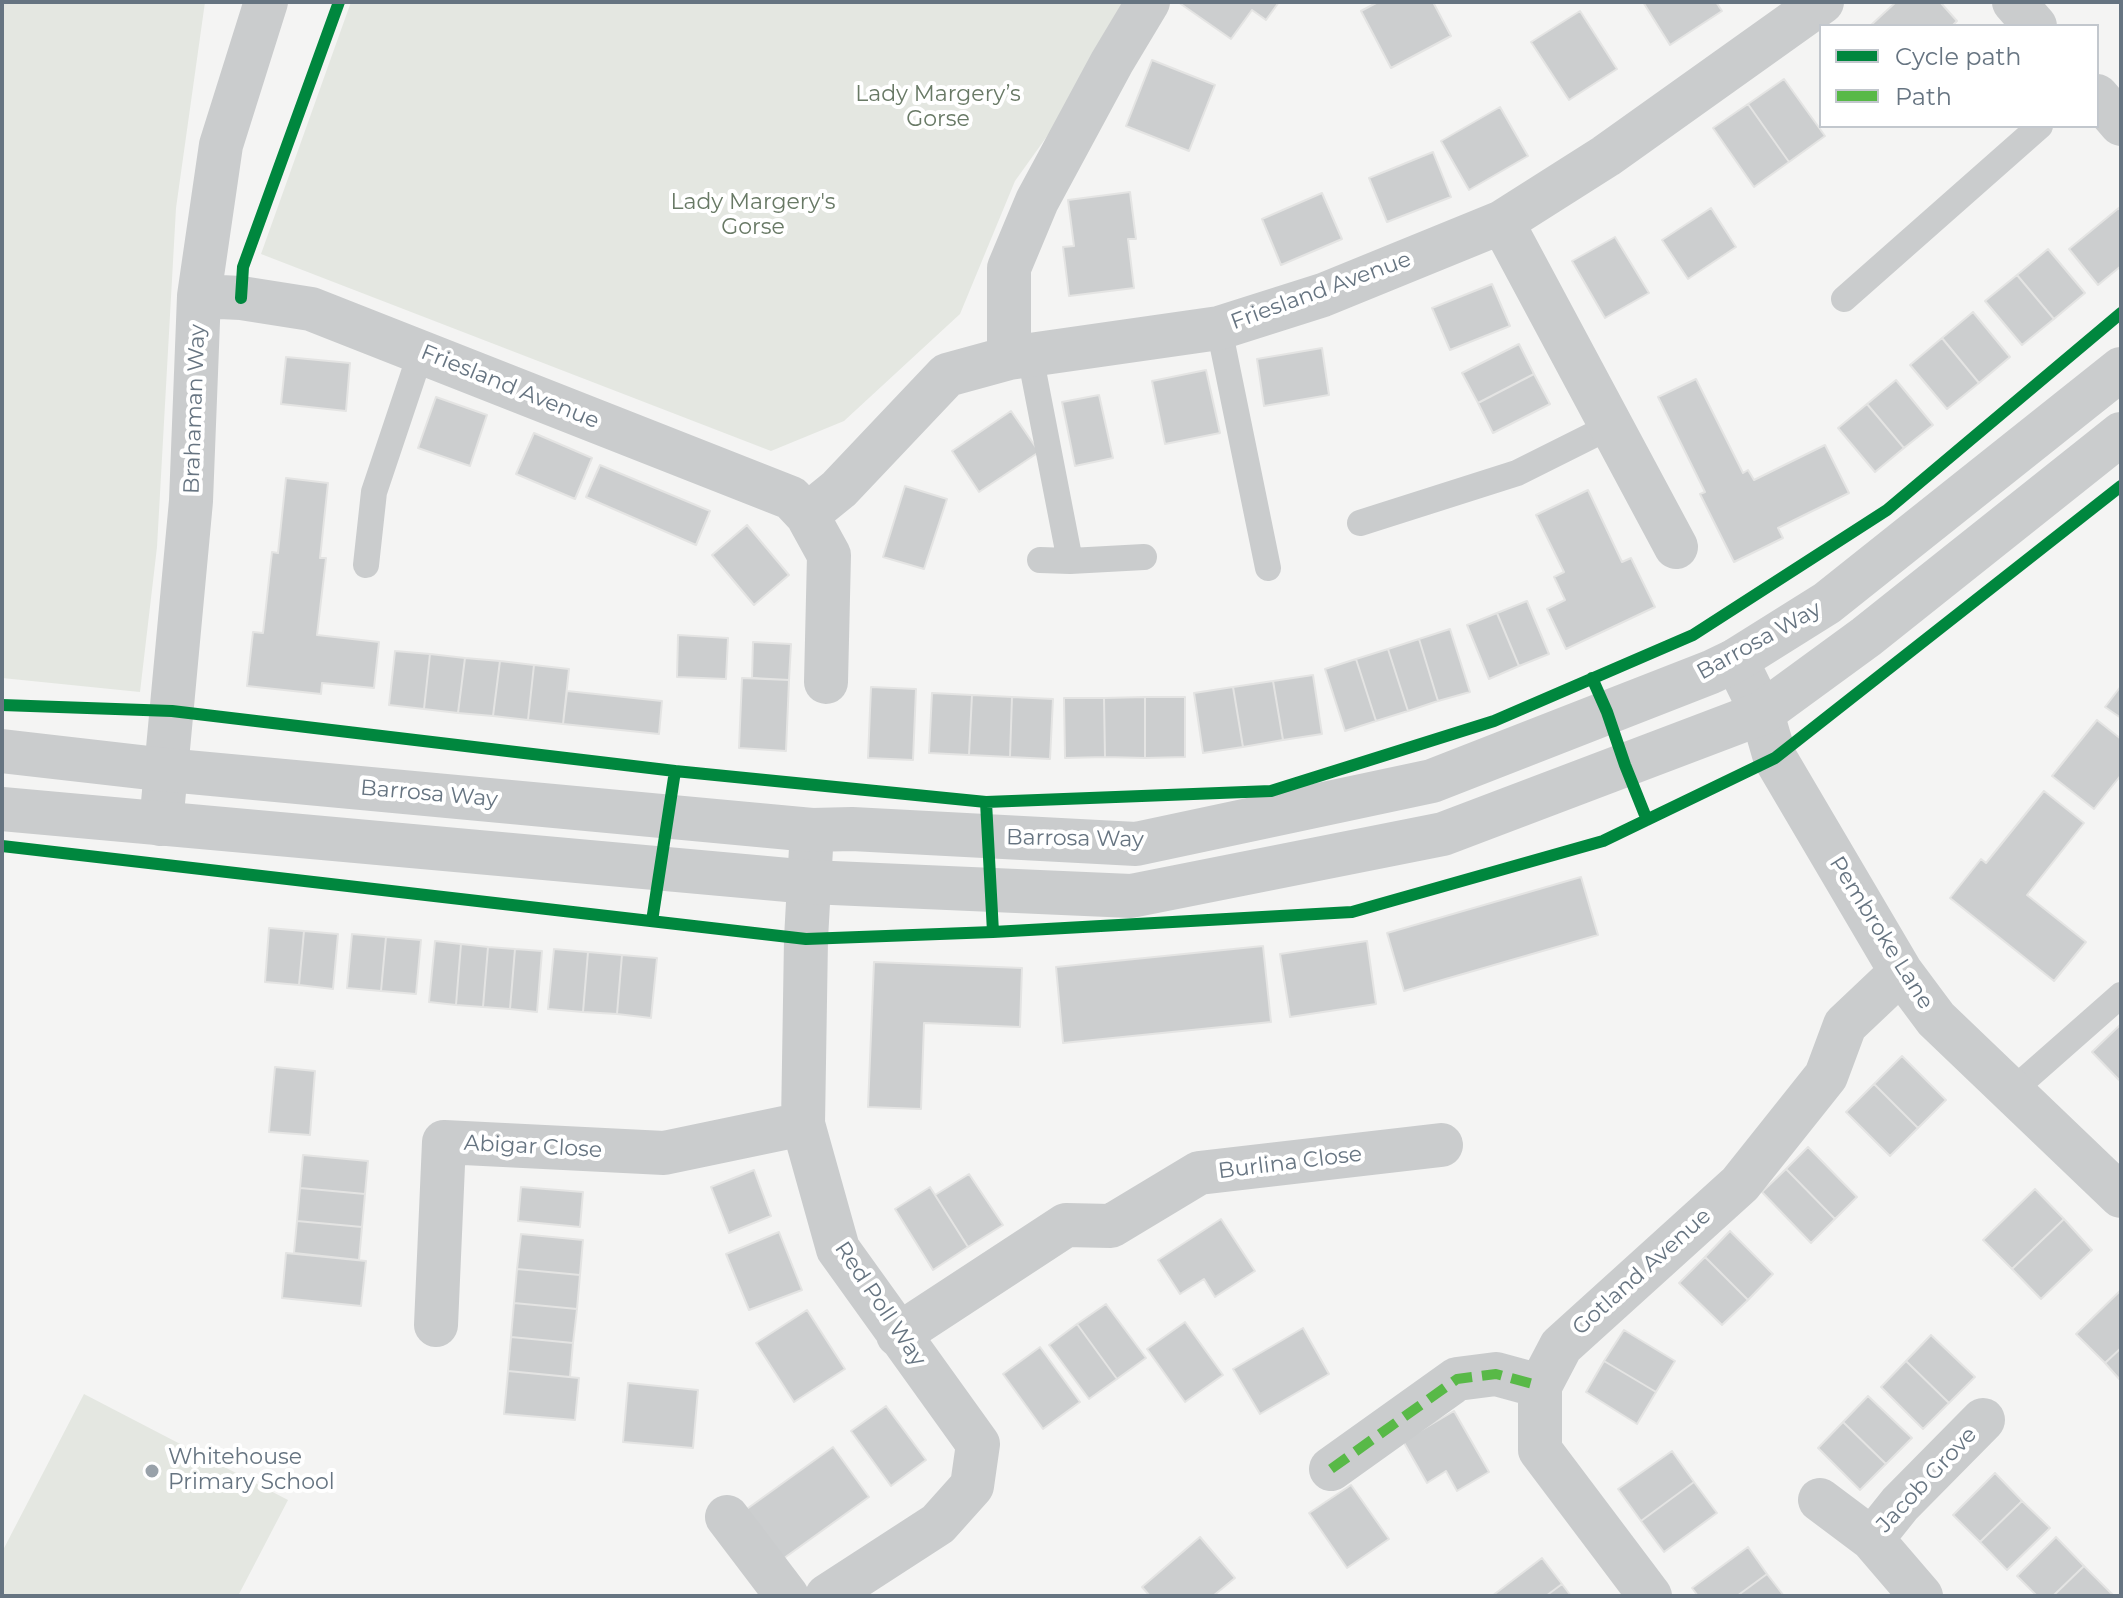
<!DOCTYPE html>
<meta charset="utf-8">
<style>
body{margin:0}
#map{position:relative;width:2123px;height:1598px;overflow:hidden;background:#f4f4f3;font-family:Montserrat,sans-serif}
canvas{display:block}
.frame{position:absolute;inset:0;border:4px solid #667481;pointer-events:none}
.legend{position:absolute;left:1819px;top:24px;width:280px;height:104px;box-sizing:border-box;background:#fff;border:2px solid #c2c7cd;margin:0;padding:10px 14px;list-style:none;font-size:24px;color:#667481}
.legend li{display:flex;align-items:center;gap:16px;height:40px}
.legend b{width:40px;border:2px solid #c2c7cd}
</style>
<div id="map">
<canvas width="2123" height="1598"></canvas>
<div class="frame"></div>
<ul class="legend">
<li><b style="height:10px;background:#00873e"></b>Cycle path</li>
<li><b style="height:10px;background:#58b947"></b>Path</li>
</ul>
</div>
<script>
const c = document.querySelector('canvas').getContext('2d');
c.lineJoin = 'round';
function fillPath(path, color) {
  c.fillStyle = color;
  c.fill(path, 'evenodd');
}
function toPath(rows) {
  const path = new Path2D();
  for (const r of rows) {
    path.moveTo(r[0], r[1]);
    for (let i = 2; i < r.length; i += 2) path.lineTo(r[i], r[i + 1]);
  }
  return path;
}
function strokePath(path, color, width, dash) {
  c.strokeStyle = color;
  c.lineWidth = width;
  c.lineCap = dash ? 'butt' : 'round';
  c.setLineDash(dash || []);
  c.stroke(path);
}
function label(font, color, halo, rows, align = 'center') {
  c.font = font + ' Montserrat,sans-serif';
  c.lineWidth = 8;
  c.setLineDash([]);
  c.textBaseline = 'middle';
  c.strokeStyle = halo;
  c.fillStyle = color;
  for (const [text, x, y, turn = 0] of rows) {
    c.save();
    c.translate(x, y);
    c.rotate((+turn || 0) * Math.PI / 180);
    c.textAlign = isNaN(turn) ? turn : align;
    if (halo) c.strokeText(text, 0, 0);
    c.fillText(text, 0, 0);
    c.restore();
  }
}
const green = toPath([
 [2,2,205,2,176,208,157,547,140,692,2,678],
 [351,2,1143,2,1015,181,960,314,844,421,771,451,261,254],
 [84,1394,288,1500,238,1596,2,1596,2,1552]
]);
const building = toPath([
 [1178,2,1279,2,1266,20,1252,10,1231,39,1178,2],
 [1378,2,1433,2,1451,36,1391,68,1361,11,1378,2],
 [1643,2,1716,2,1722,11,1670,45,1643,2],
 [1896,2,1940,2,1957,21,1952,26,1870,26,1896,2],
 [1580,11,1617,69,1569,100,1531,42,1580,11],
 [1152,60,1215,85,1189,151,1126,126,1152,60],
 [1784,79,1825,136,1789,162,1748,104,1784,79],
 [1748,104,1789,162,1754,187,1713,128,1748,104],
 [1500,107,1528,156,1469,190,1441,141,1500,107],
 [1433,152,1451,197,1387,222,1369,178,1433,152],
 [1130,192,1136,239,1128,239,1134,288,1069,296,1063,247,1074,246,1068,200,1130,192],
 [1322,193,1342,239,1281,265,1262,219,1322,193],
 [2120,207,2121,266,2098,285,2069,249,2120,207],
 [1711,208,1736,247,1688,279,1662,240,1711,208],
 [1615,237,1649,293,1605,318,1572,261,1615,237],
 [2048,249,2085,293,2054,319,2017,275,2048,249],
 [2017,275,2054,319,2022,345,1985,301,2017,275],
 [1492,284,1510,326,1450,350,1432,308,1492,284],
 [1973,312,2010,357,1979,383,1942,338,1973,312],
 [1942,338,1979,383,1947,409,1910,365,1942,338],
 [1519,344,1534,374,1478,403,1462,373,1519,344],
 [1322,348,1329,395,1264,406,1257,359,1322,348],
 [286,357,350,363,346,411,281,404,286,357],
 [1206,370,1220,433,1165,444,1152,381,1206,370],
 [1534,374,1550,404,1493,433,1478,403,1534,374],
 [1696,379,1743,473,1748,470,1754,480,1825,445,1849,493,1778,528,1783,538,1734,562,1700,494,1705,492,1658,397,1696,379],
 [1896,380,1933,425,1904,448,1867,404,1896,380],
 [1099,395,1113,458,1075,466,1062,402,1099,395],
 [436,397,487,415,470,466,418,448,436,397],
 [1867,404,1904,448,1875,472,1838,428,1867,404],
 [1011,411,1039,452,979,492,952,451,1011,411],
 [534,433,592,458,575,499,516,474,534,433],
 [600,465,710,511,696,545,586,497,600,465],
 [286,478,328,483,320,558,326,558,317,635,379,642,374,688,322,683,321,694,247,686,253,632,263,633,272,552,278,553,286,478],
 [905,486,947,499,924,569,883,557,905,486],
 [1588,490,1622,562,1631,558,1655,607,1566,649,1547,609,1565,600,1554,577,1564,572,1536,515,1588,490],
 [747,525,789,575,754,605,712,555,747,525],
 [1527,601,1549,654,1519,666,1497,613,1527,601],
 [1497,613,1519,666,1489,679,1467,625,1497,613],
 [1450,629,1470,692,1438,701,1419,639,1450,629],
 [678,635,728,638,726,679,677,677,678,635],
 [1419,639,1438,701,1408,711,1388,649,1419,639],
 [753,642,791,644,789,680,752,678,753,642],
 [1388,649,1408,711,1376,721,1356,659,1388,649],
 [395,651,430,654,424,709,389,705,395,651],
 [430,654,465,658,458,713,424,709,430,654],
 [465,658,500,661,493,716,458,713,465,658],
 [1356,659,1376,721,1345,731,1325,669,1356,659],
 [500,661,534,665,528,720,493,716,500,661],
 [534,665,569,669,563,724,528,720,534,665],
 [1313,675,1322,734,1283,740,1273,681,1313,675],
 [742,678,789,680,786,751,739,748,742,678],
 [1273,681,1283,740,1243,747,1233,687,1273,681],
 [2121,686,2121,718,2105,707,2121,686],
 [871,687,916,689,913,760,868,758,871,687],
 [1233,687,1243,747,1203,753,1194,693,1233,687],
 [567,691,662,701,659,734,563,724,567,691],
 [932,693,972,695,969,755,929,753,932,693],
 [972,695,1012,697,1010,757,969,755,972,695],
 [1012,697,1053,699,1050,759,1010,757,1012,697],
 [1145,697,1185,697,1185,757,1145,758,1145,697],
 [1145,697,1145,758,1105,757,1104,698,1145,697],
 [1064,698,1104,698,1105,757,1065,758,1064,698],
 [2097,720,2121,739,2121,775,2094,809,2052,776,2097,720],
 [2044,791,2084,823,2027,895,2086,942,2054,981,1950,898,1981,859,1986,863,2044,791],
 [1581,877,1598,935,1404,991,1387,933,1581,877],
 [269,928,304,931,299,985,265,982,269,928],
 [304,931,338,934,333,989,299,985,304,931],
 [352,934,386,937,381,991,347,988,352,934],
 [386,937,421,940,416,994,381,991,386,937],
 [435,941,461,944,456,1005,429,1002,435,941],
 [1367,941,1376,1004,1290,1017,1280,954,1367,941],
 [461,944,488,947,483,1007,456,1005,461,944],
 [1263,946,1271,1022,1063,1043,1056,967,1263,946],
 [488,947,515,949,510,1009,483,1007,488,947],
 [515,949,542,951,537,1012,510,1009,515,949],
 [554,949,588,952,583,1012,548,1009,554,949],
 [588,952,622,955,617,1014,583,1012,588,952],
 [622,955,657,958,651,1018,617,1014,622,955],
 [874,962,1022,968,1020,1027,924,1023,921,1109,868,1107,874,962],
 [2121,1024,2121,1082,2092,1052,2121,1024],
 [1902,1056,1946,1100,1918,1128,1874,1084,1902,1056],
 [275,1067,315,1071,310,1135,269,1132,275,1067],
 [1874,1084,1918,1128,1890,1156,1846,1112,1874,1084],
 [1808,1147,1857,1197,1835,1219,1786,1169,1808,1147],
 [303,1155,368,1161,365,1194,300,1188,303,1155],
 [1786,1169,1835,1219,1811,1243,1762,1192,1786,1169],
 [754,1170,771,1216,729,1233,711,1187,754,1170],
 [969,1174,1003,1225,968,1247,935,1195,969,1174],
 [521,1187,583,1192,580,1227,518,1221,521,1187],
 [930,1187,968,1247,933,1270,895,1209,930,1187],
 [300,1188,365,1194,362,1227,297,1221,300,1188],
 [2035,1189,2064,1219,2012,1269,1983,1240,2035,1189],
 [1221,1219,1255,1271,1215,1297,1204,1279,1180,1294,1158,1260,1221,1219],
 [2064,1219,2092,1250,2041,1299,2012,1269,2064,1219],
 [297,1221,362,1227,359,1260,294,1253,297,1221],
 [1730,1231,1773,1274,1748,1300,1705,1257,1730,1231],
 [779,1232,802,1290,749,1310,726,1254,779,1232],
 [521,1234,583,1240,580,1275,517,1269,521,1234],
 [286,1253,366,1261,361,1306,282,1298,286,1253],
 [1705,1257,1748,1300,1722,1325,1679,1283,1705,1257],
 [517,1269,580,1275,577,1309,514,1303,517,1269],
 [2121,1290,2121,1348,2105,1363,2076,1334,2121,1290],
 [514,1303,577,1309,573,1343,511,1337,514,1303],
 [1106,1304,1146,1358,1117,1379,1077,1324,1106,1304],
 [807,1310,845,1369,794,1402,756,1343,807,1310],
 [1185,1322,1223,1375,1185,1402,1147,1349,1185,1322],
 [1077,1324,1117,1379,1089,1399,1049,1345,1077,1324],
 [1303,1328,1329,1374,1260,1414,1233,1369,1303,1328],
 [1624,1330,1675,1361,1656,1392,1604,1361,1624,1330],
 [1931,1335,1975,1377,1949,1403,1906,1361,1931,1335],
 [511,1337,573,1343,570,1377,508,1371,511,1337],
 [1040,1347,1080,1402,1043,1429,1003,1374,1040,1347],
 [2121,1348,2121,1381,2105,1363,2121,1348],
 [1604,1361,1656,1392,1637,1424,1586,1392,1604,1361],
 [1906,1361,1949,1403,1923,1429,1881,1387,1906,1361],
 [508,1371,579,1378,575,1420,504,1414,508,1371],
 [628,1383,698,1390,693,1448,623,1442,628,1383],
 [1868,1396,1912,1438,1886,1464,1843,1422,1868,1396],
 [886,1406,926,1460,891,1486,851,1431,886,1406],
 [1454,1411,1489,1472,1457,1491,1446,1471,1427,1483,1403,1441,1454,1411],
 [1843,1422,1886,1464,1860,1490,1818,1448,1843,1422],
 [833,1447,869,1497,780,1561,744,1511,833,1447],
 [1672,1451,1694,1482,1641,1521,1618,1489,1672,1451],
 [1995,1473,2022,1501,1980,1542,1953,1515,1995,1473],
 [1694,1482,1717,1513,1664,1552,1641,1521,1694,1482],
 [1351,1485,1389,1539,1347,1568,1309,1513,1351,1485],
 [2022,1501,2050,1528,2007,1570,1980,1542,2022,1501],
 [1200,1537,1235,1578,1213,1596,1150,1596,1142,1587,1200,1537],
 [2056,1537,2084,1566,2053,1596,2037,1596,2017,1576,2056,1537],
 [1748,1547,1767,1574,1737,1596,1698,1596,1692,1588,1748,1547],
 [1542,1558,1562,1584,1546,1596,1492,1596,1542,1558],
 [2084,1566,2112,1594,2110,1596,2053,1596,2084,1566],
 [1767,1574,1784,1596,1737,1596,1767,1574],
 [1562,1584,1571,1596,1546,1596,1562,1584]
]);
const service = toPath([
 [1844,299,2040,126],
 [1219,328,1268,568],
 [1030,355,1070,561],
 [1360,523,1517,473,1611,426],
 [1040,560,1070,561,1144,557],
 [366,565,374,492,421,352],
 [2012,1091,2121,995]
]);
const minor = toPath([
 [2014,2,2035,26],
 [2097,96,2121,124],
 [1502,222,1676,547],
 [199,296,241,298,311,309,791,498,807,515,829,555,826,682],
 [1009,358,1009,268,1037,201,1112,62,1148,2],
 [807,515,839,489,947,375,1009,358,1219,328,1323,295,1502,222,1606,156,1822,2],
 [1736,660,1762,713,1775,758,1901,972,1936,1019,2121,1196],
 [161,824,191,501,199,296,221,145,266,2],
 [812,830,806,939,803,1124,838,1249,978,1444,972,1486,938,1524,827,1596],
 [436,1325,444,1142,664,1153,803,1124],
 [898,1335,1066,1225,1111,1226,1199,1173,1441,1145],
 [1331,1469,1457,1379,1496,1374,1540,1386],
 [1820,1500,1872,1539,1921,1596],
 [727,1517,787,1596],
 [1872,1539,1900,1504,1983,1420],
 [1650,1596,1540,1450,1540,1386,1561,1346,1740,1184,1826,1076,1845,1025,1901,972]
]);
const tertiary = toPath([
 [2,751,167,770,812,830,852,829,1136,844,1432,781,1711,672,1736,660,1827,603,2121,369],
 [2,809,810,882,1131,896,1443,834,1762,713,1866,637,2121,434]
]);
const quiet = toPath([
 [1331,1469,1457,1379,1496,1374,1540,1386]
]);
const cycleway = toPath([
 [241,298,243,267,339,2],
 [1592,678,1607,712,1625,765,1647,820],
 [2,705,172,711,675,771,986,802,1271,791,1494,721,1693,635,1887,510,2121,313],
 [986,802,993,932],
 [2,846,806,939,993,932,1352,912,1603,841,1775,758,2121,486],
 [652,921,675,771]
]);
const markers = [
 [152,1471,8,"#98a1a9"]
];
const parkNames = [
 ["Lady Margery’s",938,95],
 ["Gorse",938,120],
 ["Lady Margery's",753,203],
 ["Gorse",753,228]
];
const streetNames = [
 ["Friesland Avenue",1321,291,-20],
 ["Friesland Avenue",510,387,22],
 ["Brahaman Way",195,409,-88],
 ["Barrosa Way",1759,641,-29],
 ["Barrosa Way",429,794,5],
 ["Barrosa Way",1075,839,1],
 ["Pembroke Lane",1881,933,58],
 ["Abigar Close",533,1147,3],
 ["Burlina Close",1290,1163,-7],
 ["Gotland Avenue",1642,1272,-42],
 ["Red Poll Way",880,1304,56],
 ["Jacob Grove",1927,1480,-47]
];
const poiNames = [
 ["Whitehouse",168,1458],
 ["Primary School",168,1483]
];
fillPath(green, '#e4e7e1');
fillPath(building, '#cccecf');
strokePath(building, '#e4e4e3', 2);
strokePath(service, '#cacccd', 26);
strokePath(minor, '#cacccd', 44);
strokePath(tertiary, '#cacccd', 44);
strokePath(quiet, '#58b947', 10, [20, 10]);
strokePath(cycleway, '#00873e', 12);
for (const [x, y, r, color] of markers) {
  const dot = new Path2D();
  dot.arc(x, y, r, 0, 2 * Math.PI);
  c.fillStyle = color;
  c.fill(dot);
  strokePath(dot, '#fff', 3);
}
label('22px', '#687965', '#fff', parkNames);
label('22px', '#667481', '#fff', streetNames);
label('22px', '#667481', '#fff', poiNames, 'left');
</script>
